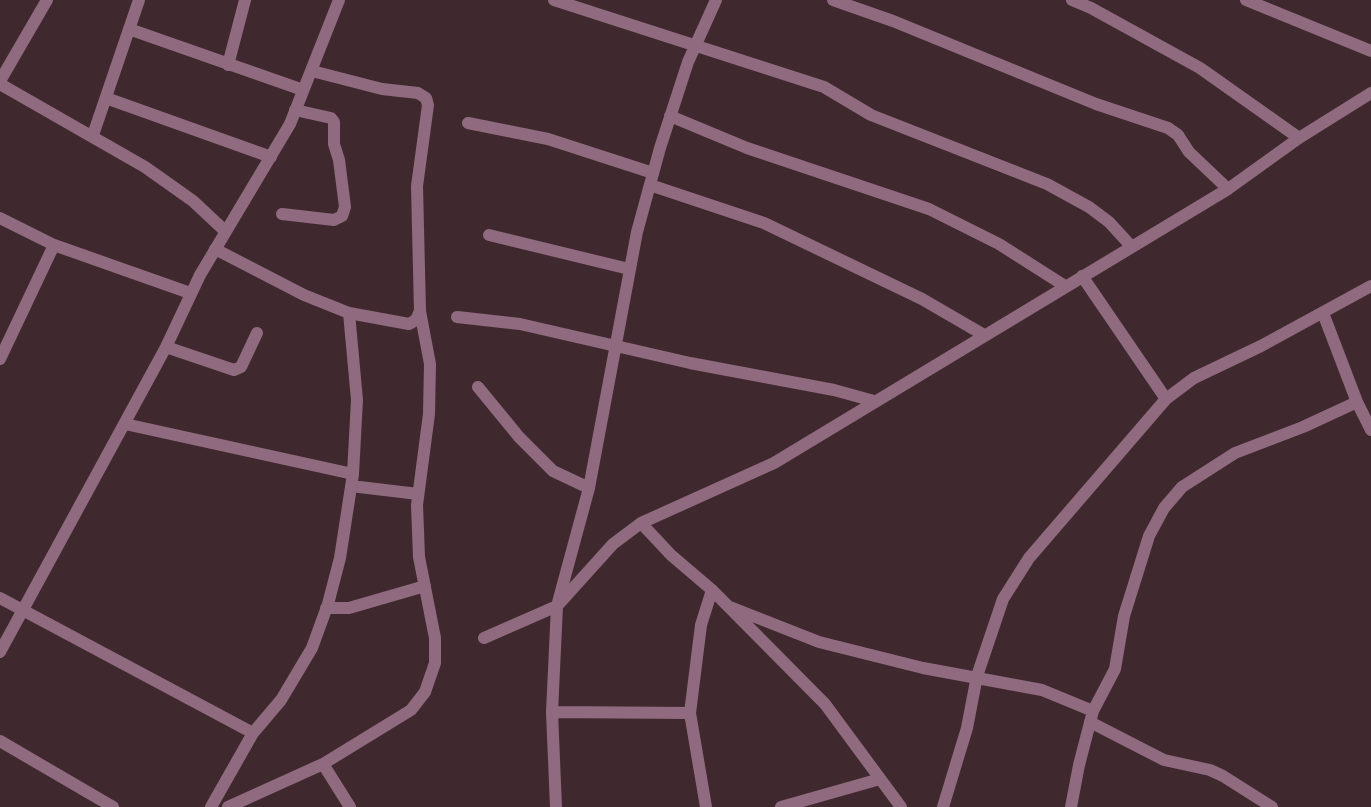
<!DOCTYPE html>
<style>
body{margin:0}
canvas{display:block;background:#40292e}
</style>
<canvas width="1371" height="807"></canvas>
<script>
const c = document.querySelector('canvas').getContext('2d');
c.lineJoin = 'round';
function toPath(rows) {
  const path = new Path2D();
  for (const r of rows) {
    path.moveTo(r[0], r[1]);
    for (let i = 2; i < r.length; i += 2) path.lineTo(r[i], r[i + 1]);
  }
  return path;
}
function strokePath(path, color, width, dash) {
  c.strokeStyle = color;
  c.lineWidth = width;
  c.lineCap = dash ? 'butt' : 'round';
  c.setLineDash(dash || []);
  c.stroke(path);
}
const minor = toPath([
 [554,0,824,87,871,115,1047,184,1089,207,1109,222,1131,246],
 [833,0,893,21,1096,104,1168,128,1178,135,1189,152,1228,189],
 [1072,0,1091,8,1200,68,1299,138],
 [1246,0,1371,51],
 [129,29,303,90],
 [228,65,245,0],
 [0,84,145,167,193,201,225,231],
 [106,98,271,157],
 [670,116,747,148,929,209,999,244,1065,286],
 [468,123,548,139,653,173],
 [93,135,139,0],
 [650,185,764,223,922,299,984,335],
 [282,214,334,220,342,216,345,207,339,160,334,144,334,122,331,118,295,110],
 [0,218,54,245,190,293],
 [489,235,629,269],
 [215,249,304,295,349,313,409,324,416,320,420,311,417,186,428,105,426,98,418,93,382,89,312,71],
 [1082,276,1166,399],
 [1323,313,1357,402,1371,430],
 [457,317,520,324,690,363,834,390,874,401],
 [166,347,234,370,241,367,257,333],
 [0,359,54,245],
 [478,387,519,437,553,471,589,488],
 [125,424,353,474],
 [351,486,418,494],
 [641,523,671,555,712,590,825,704,901,807],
 [0,598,253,733],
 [730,607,819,642,923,668,1042,690,1093,711],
 [326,608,349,608,425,586],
 [484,638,557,606,613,544,641,523,774,463,1228,189,1299,138,1371,93],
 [0,652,166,347,200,275,290,124,339,0],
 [552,712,690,713],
 [1090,722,1164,760,1210,770,1223,776,1272,807],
 [0,741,113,807],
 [323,764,350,807],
 [211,807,253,733,281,700,312,648,328,604,340,558,353,474,357,400,349,313],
 [228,807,323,764,411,710,425,692,435,663,435,638,419,557,417,505,429,414,430,364,420,311],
 [556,807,552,712,557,606,589,488,637,232,660,148,688,62,716,0],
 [706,807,690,713,701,625,712,590],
 [781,807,880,779],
 [943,807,967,728,977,676,1003,599,1029,558,1166,399,1194,378,1261,346,1371,286],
 [1071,807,1079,765,1093,711,1115,669,1124,616,1149,536,1164,508,1182,487,1235,453,1303,427,1357,402]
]);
const tertiary = toPath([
 [0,81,47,0]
]);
strokePath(minor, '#906a7f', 12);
strokePath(tertiary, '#906a7f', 12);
</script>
